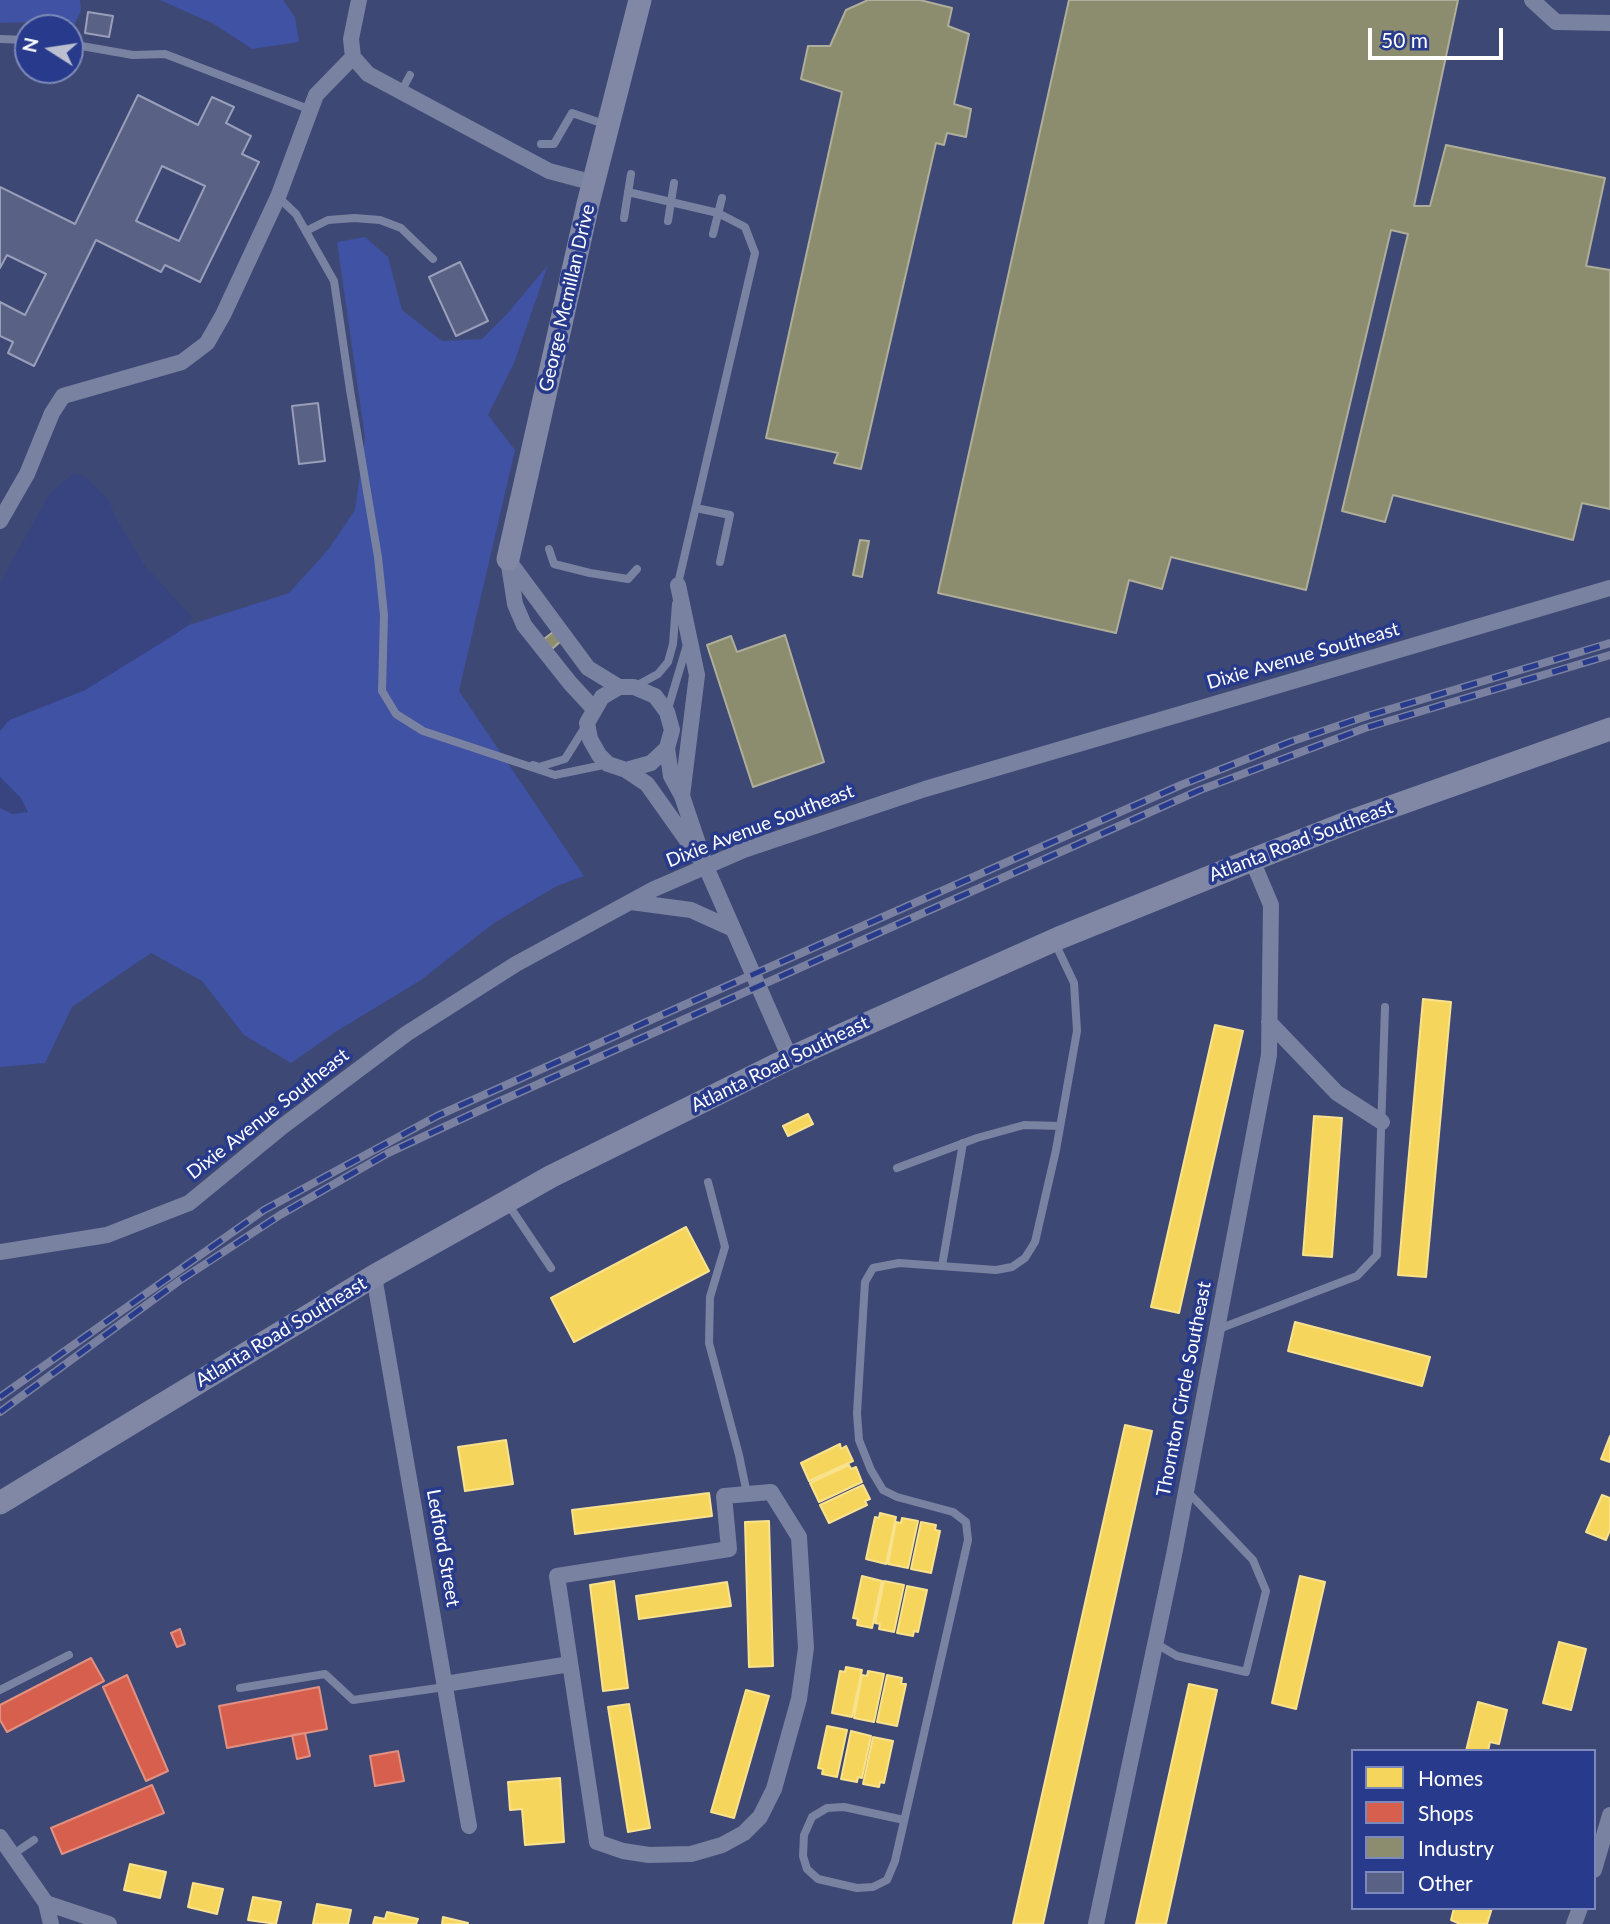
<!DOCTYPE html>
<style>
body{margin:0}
#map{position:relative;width:1610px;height:1924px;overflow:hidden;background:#3e4875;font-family:Lato,sans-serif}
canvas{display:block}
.legend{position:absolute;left:1351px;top:1749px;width:245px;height:161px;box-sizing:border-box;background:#273a8c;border:2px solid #7d89ba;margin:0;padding:9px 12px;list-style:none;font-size:21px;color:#fff}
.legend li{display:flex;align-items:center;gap:14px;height:35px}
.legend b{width:35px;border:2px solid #7d89ba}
.north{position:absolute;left:14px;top:14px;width:70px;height:70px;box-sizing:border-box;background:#273a8c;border:2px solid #7d89ba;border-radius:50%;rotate:282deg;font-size:19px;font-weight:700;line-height:28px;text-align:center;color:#fff}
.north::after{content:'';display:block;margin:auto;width:24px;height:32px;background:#bbbfcf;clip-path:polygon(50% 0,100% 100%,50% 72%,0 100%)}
.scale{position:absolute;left:1368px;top:28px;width:135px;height:32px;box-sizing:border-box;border:4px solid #fff;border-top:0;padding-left:9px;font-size:21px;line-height:24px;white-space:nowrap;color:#fff;-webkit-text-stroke:5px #273a8c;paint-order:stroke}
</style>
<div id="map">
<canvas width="1610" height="1924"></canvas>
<ul class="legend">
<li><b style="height:19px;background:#f6d55c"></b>Homes</li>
<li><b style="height:19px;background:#d6604d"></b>Shops</li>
<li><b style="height:19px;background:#8c8c6e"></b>Industry</li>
<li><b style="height:19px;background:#596185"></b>Other</li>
</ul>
<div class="north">N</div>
<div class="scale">50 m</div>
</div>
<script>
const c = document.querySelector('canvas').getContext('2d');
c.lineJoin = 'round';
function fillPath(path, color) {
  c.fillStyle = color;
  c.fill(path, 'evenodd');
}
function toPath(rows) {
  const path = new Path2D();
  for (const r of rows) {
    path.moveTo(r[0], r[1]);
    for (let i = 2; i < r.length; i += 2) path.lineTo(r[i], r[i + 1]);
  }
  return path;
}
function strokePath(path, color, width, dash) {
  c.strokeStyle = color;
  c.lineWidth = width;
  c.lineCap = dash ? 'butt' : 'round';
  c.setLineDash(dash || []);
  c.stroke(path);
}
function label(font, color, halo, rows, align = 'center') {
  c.font = font + ' Lato,sans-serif';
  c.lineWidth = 7;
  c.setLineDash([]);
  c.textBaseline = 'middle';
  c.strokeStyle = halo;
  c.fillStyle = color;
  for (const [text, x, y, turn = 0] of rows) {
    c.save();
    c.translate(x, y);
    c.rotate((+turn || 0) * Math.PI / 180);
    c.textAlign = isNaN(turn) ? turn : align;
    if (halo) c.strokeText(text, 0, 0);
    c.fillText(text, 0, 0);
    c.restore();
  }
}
const green = toPath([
 [0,0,80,0,81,10,74,26,34,22,0,23],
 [160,0,283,0,295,17,299,42,252,49,214,24],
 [365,237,388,257,402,310,442,341,482,339,507,314,548,265,514,363,488,415,515,450,459,691,584,876,557,886,494,923,421,980,337,1031,291,1063,244,1035,202,981,151,953,72,1007,45,1063,0,1067,0,808,13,814,27,811,0,777,0,731,9,720,85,690,189,625,289,593,328,550,355,510,365,438,337,242]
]);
const water = toPath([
 [74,473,87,478,108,499,117,520,145,566,192,617,189,625,166,640,85,690,9,720,0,731,0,583,49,494],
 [0,777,21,798,28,812,13,814,0,808]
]);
const homes = toPath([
 [1423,999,1451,1002,1426,1277,1398,1275,1423,999],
 [1215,1025,1243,1031,1179,1313,1151,1307,1215,1025],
 [808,1114,813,1124,788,1136,783,1126,808,1114],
 [1314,1116,1342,1118,1332,1257,1303,1255,1314,1116],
 [686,1227,709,1271,574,1342,551,1298,686,1227],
 [1295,1322,1430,1357,1422,1386,1288,1351,1295,1322],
 [1125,1425,1152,1431,1043,1924,1013,1924,1125,1425],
 [1610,1436,1610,1462,1601,1459,1610,1436],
 [506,1440,513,1484,465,1491,458,1447,506,1440],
 [840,1444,841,1449,846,1446,853,1461,809,1481,801,1463,840,1444],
 [849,1465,851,1469,856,1467,862,1482,819,1502,810,1483,849,1465],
 [863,1485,870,1499,865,1501,867,1505,829,1523,820,1505,863,1485],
 [709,1493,712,1516,575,1534,572,1510,709,1493],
 [1602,1495,1610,1498,1610,1530,1606,1540,1586,1532,1602,1495],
 [880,1513,896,1517,886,1564,866,1559,875,1517,879,1518,880,1513],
 [902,1518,918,1521,908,1568,888,1564,896,1522,901,1523,902,1518],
 [769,1521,773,1666,749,1667,745,1522,769,1521],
 [921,1522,936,1525,935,1530,940,1531,931,1573,911,1569,921,1522],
 [862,1576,882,1581,872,1628,857,1625,858,1619,853,1618,862,1576],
 [1300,1576,1325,1582,1296,1709,1272,1703,1300,1576],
 [614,1581,628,1688,603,1691,590,1585,614,1581],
 [884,1581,904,1585,894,1632,879,1629,880,1624,875,1623,884,1581],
 [727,1582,731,1606,639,1619,636,1596,727,1582],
 [907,1586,927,1590,918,1632,914,1631,913,1636,897,1633,907,1586],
 [1559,1642,1586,1649,1571,1710,1543,1703,1559,1642],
 [846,1667,862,1670,852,1717,832,1713,840,1671,845,1672,846,1667],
 [868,1671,884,1674,874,1722,854,1718,862,1675,867,1676,868,1671],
 [887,1675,902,1678,901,1684,906,1684,897,1726,877,1722,887,1675],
 [1189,1684,1217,1690,1166,1924,1136,1924,1189,1684],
 [746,1690,769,1696,734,1818,711,1812,746,1690],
 [1478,1702,1507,1710,1499,1744,1490,1742,1488,1751,1466,1751,1478,1702],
 [629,1704,650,1828,628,1832,608,1707,629,1704],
 [827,1726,847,1730,837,1777,822,1774,823,1769,818,1768,827,1726],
 [851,1731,871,1736,862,1778,858,1777,857,1782,841,1779,851,1731],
 [873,1737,893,1741,884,1783,880,1782,879,1787,863,1784,873,1737],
 [560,1778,564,1842,525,1845,522,1809,510,1810,508,1782,560,1778],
 [130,1864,166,1872,160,1898,124,1890,130,1864],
 [193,1883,223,1889,217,1914,188,1907,193,1883],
 [253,1897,281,1902,276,1924,248,1920,253,1897],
 [317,1904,351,1910,348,1924,313,1924,317,1904],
 [1454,1908,1492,1908,1487,1924,1460,1924,1451,1920,1454,1908],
 [387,1912,418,1919,416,1924,373,1924,375,1917,385,1919,387,1912],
 [443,1917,468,1923,468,1924,442,1924,443,1917]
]);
const shops = toPath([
 [180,1629,185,1644,177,1647,171,1633,180,1629],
 [91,1658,104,1681,7,1732,0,1720,0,1705,91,1658],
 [127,1675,168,1771,146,1781,103,1687,127,1675],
 [319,1687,327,1729,227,1748,219,1706,319,1687],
 [305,1733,310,1756,297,1759,292,1735,305,1733],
 [398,1751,404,1781,375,1786,370,1756,398,1751],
 [152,1785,164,1813,62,1854,51,1828,152,1785]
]);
const industry = toPath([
 [868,0,920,0,952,8,948,26,969,34,954,104,971,109,966,137,947,133,944,145,936,143,861,469,834,463,838,453,766,438,842,92,801,79,808,46,830,46,846,10,868,0],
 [1069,0,1458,0,1414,206,1430,206,1446,145,1605,178,1586,266,1610,270,1610,509,1582,503,1573,540,1393,495,1385,522,1342,511,1408,234,1391,230,1306,590,1171,557,1162,589,1129,580,1116,633,938,593,1069,0],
 [860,540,869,541,862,577,853,575,860,540],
 [553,632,561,641,552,649,544,639,553,632],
 [785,635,824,762,753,787,707,645,731,636,737,652,785,635]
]);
const building = toPath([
 [88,12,113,16,109,37,85,33,88,12],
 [138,95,198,125,212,97,234,107,226,123,251,136,242,154,259,162,200,282,165,265,161,272,96,240,34,366,8,353,13,342,0,336,0,302,25,315,46,274,7,255,0,268,0,187,75,224,138,95],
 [162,166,205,186,179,241,136,221,162,166],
 [460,262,488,321,456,336,429,277,460,262],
 [318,403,325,461,299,464,292,406,318,403]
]);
const lane = toPath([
 [0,39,28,40],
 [70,44,133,55,165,54,311,110],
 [401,92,410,75],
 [541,144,554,144,572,113,607,125],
 [628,192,718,213,745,227,755,253,677,588],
 [278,197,296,214,334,281,350,390,378,557,384,615,382,691,396,714,423,731,555,775,608,764],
 [624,218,631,174],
 [668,221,674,183],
 [306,231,328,220,354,218,380,220,401,228,433,259],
 [713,234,722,198],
 [696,508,730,515,720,562],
 [549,549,554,564,590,573,628,579,637,569],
 [634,687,658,674,668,662,673,644,676,604],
 [667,712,687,645],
 [533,765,539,767,565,759,587,724],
 [897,1168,977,1138,1024,1125,1060,1126],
 [708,1182,725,1247,710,1297,709,1343,739,1455,747,1494],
 [508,1204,551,1268],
 [942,1266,963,1143],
 [1216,1330,1357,1276,1377,1255,1385,1007],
 [1155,1643,1177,1656,1246,1672,1266,1591,1253,1560,1186,1490],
 [240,1688,325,1674,353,1700,445,1687],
 [0,1690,69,1655],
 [904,1820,844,1807,827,1808,812,1817,804,1835,803,1856,807,1869,818,1879,857,1888,873,1887,887,1880,895,1861,968,1540,966,1522,953,1512,897,1497,883,1490,871,1470,859,1440,857,1413,865,1282,873,1268,899,1263,996,1270,1012,1267,1025,1258,1035,1242,1056,1150,1077,1031,1074,983,1055,943],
 [12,1855,34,1840]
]);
const street = toPath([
 [1532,0,1556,22,1610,23],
 [353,57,368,74,549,171,594,183],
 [0,521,27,474,52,413,63,396,182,362,207,343,223,315,278,197,316,95,353,57,351,39,359,0],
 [508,559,515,604,524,625,570,683,594,709],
 [511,564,588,668,619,687],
 [678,585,697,675,682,796],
 [626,770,651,763,667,748],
 [706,867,647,784,626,770,608,764,599,755,590,739,587,723,602,697,619,687,634,687,655,696,667,712,672,730,667,748,671,776,682,796,706,867,790,1058],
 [631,902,691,910,733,929],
 [1269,1022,1337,1093,1382,1122],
 [0,1252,107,1235,189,1203,283,1126,406,1034,516,964,654,889,744,850,925,789,1610,588],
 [374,1276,469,1826],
 [771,1492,799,1537,806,1648,799,1699,774,1789,760,1817,744,1833,722,1845,691,1854,649,1855,623,1851,597,1842,557,1576,729,1549,724,1496,771,1492],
 [445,1684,570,1664],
 [0,1837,46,1903,51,1924],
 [1594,1870,1610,1815],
 [46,1903,109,1924],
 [1096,1924,1174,1555,1269,1055,1271,905,1252,860],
 [1574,1924,1580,1908]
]);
const secondary = toPath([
 [508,559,588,204,640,0],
 [0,1503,374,1276,506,1202,550,1177,790,1058,1059,938,1252,860,1354,820,1610,729]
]);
const rail = toPath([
 [0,1397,264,1210,437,1116,693,1001,1181,785,1290,742,1367,716,1610,643],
 [0,1412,179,1281,280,1215,388,1153,498,1102,1200,790,1365,728,1610,655]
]);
const streetNames = [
 ["George Mcmillan Drive",567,298,-77],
 ["Dixie Avenue Southeast",1303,656,-16],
 ["Dixie Avenue Southeast",760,826,-21],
 ["Atlanta Road Southeast",1301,841,-21],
 ["Atlanta Road Southeast",780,1064,-26],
 ["Dixie Avenue Southeast",268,1114,-38],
 ["Atlanta Road Southeast",281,1332,-31],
 ["Thornton Circle Southeast",1184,1389,-79],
 ["Ledford Street",443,1548,80]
];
fillPath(green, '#3f52a3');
fillPath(water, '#384480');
fillPath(homes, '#f6d55c');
strokePath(homes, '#f9e28d', 2);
fillPath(shops, '#d6604d');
strokePath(shops, '#e29082', 2);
fillPath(industry, '#8c8c6e');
strokePath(industry, '#aeae9a', 2);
fillPath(building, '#596185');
strokePath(building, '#999fb8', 2);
strokePath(lane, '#7a82a1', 8);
strokePath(street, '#7a82a1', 16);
strokePath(secondary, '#8188a5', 23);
strokePath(rail, '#7a81a0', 8);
strokePath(rail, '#273a8c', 5, [16]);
label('19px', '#fff', '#273a8c', streetNames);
</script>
